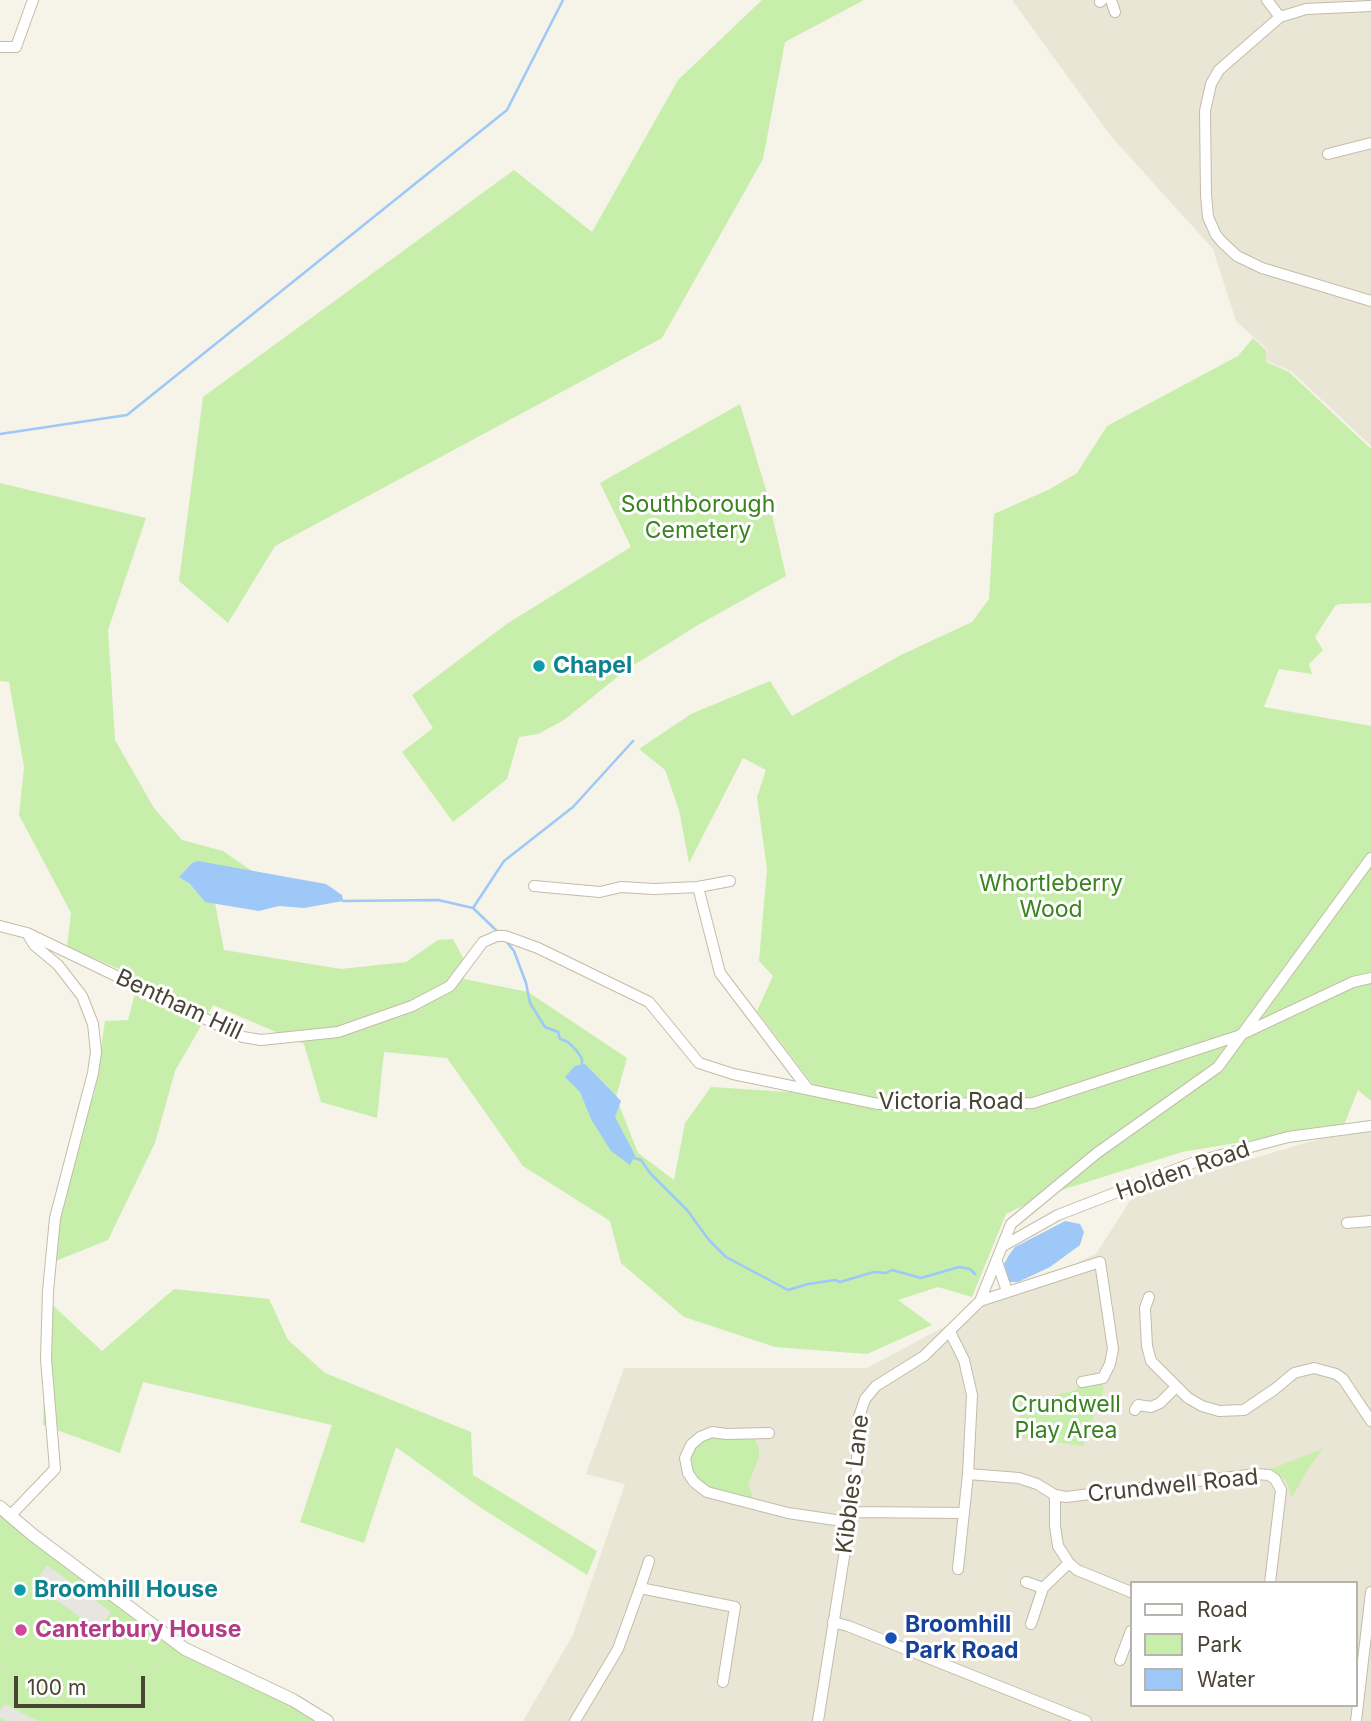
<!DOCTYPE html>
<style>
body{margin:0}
#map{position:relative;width:1371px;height:1721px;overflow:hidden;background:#f6f3e8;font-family:Inter,sans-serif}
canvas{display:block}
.legend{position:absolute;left:1130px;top:1581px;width:228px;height:126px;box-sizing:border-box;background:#fff;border:2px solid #b7b4ae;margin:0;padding:9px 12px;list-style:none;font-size:21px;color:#4a4435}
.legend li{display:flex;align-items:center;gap:14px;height:35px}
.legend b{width:35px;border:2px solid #b7b4ae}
.scale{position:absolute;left:14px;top:1676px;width:131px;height:32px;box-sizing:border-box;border:4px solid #4a4435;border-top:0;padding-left:9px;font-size:21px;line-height:24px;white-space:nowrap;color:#4a4435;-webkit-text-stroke:5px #fff;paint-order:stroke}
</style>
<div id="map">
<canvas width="1371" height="1721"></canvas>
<ul class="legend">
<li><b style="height:9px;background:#fff"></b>Road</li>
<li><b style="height:19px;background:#c8eeac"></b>Park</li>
<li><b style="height:19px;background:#9ec8f8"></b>Water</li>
</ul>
<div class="scale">100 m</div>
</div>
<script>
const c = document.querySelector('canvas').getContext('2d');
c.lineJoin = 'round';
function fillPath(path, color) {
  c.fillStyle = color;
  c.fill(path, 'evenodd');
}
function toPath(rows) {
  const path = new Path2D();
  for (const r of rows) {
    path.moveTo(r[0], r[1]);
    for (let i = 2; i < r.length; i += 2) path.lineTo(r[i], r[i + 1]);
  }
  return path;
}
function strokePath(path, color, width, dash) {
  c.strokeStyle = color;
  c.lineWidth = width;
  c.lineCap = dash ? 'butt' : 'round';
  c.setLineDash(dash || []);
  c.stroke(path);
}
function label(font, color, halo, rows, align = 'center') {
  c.font = font + ' Inter,sans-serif';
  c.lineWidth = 6;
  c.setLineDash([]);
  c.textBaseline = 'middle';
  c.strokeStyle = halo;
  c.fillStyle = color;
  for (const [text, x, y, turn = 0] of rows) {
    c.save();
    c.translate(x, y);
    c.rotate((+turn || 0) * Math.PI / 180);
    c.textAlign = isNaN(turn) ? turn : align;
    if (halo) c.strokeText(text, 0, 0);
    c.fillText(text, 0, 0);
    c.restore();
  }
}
const residential = toPath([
 [1012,0,1371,0,1371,446,1291,371,1266,361,1267,349,1236,321,1213,249,1110,135],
 [1371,1130,1371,1721,523,1721,573,1635,625,1484,586,1474,624,1368,867,1368,985,1305,1096,1254,1135,1193,1333,1135],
 [1131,1583,1355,1583,1355,1705,1131,1705]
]);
const green = toPath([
 [762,0,864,0,785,42,763,159,662,338,275,546,228,623,179,581,203,397,514,170,592,232,678,80],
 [1253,338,1266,350,1266,362,1289,372,1371,449,1371,603,1340,604,1335,606,1315,637,1323,650,1309,664,1312,674,1279,669,1264,707,1371,726,1371,1101,1358,1090,1344,1125,1182,1152,1043,1196,1006,1214,972,1297,938,1287,898,1300,932,1325,867,1354,775,1347,684,1317,621,1263,610,1221,523,1166,447,1058,384,1052,377,1118,321,1102,304,1044,213,1005,175,1071,155,1143,108,1240,53,1262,69,1156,94,1095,105,1021,128,1020,135,993,133,975,67,947,71,913,19,815,24,767,9,682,0,681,0,483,146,518,108,630,115,740,154,808,182,840,223,851,255,873,192,863,179,877,190,884,205,901,215,903,224,950,341,969,406,962,438,940,453,939,467,965,464,979,528,992,627,1058,616,1097,638,1153,674,1180,685,1123,711,1087,820,1094,757,1011,773,976,759,961,767,869,757,797,766,770,743,758,689,863,679,810,665,770,639,749,691,714,770,681,792,716,901,655,972,622,989,599,994,514,1050,489,1077,473,1107,426,1238,356],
 [740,404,767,493,786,576,698,625,626,670,564,720,538,734,519,737,507,779,453,822,402,752,433,728,412,695,508,623,631,547,600,483],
 [174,1289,269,1299,288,1340,325,1373,471,1432,473,1475,597,1551,587,1575,478,1506,396,1447,364,1543,300,1522,332,1425,143,1382,120,1453,43,1425,47,1300,102,1351],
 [1104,1380,1103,1392,1083,1446,1017,1437,1021,1398,1051,1396,1076,1390,1082,1382],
 [753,1435,759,1448,759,1457,748,1485,756,1505,707,1492,688,1473,691,1445,700,1437],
 [1324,1448,1310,1466,1292,1497,1286,1481,1271,1469],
 [0,1515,162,1638,277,1698,316,1721,0,1721]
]);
const parking = toPath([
 [47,1565,111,1612,98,1630,55,1599,59,1594,56,1591,50,1592,44,1588,43,1582,38,1578],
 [5,1704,31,1718,39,1721,6,1721,0,1717,0,1710]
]);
const water = toPath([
 [198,861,326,884,342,895,343,901,304,908,279,906,259,911,205,902,190,884,179,877,192,863],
 [585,1064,621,1101,615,1117,635,1155,630,1165,611,1151,591,1119,580,1092,565,1077,575,1066],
 [1065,1221,1080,1224,1084,1232,1080,1245,1050,1267,1018,1282,1010,1282,1006,1277,1004,1264,1009,1255,1015,1247]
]);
const stream = toPath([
 [0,434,127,415,507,110,563,0],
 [343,901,438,900,473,908,499,933],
 [473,908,504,861,573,807,633,741],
 [506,941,514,951,526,983,530,1003,545,1027,558,1032,560,1039,568,1042,577,1051,582,1059,582,1065],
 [631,1157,641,1160,650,1173,687,1210,709,1240,726,1257,788,1290,808,1284,835,1280,840,1282,874,1272,886,1273,892,1270,921,1278,959,1267,970,1269,975,1274]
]);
const minor = toPath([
 [1111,0,1115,12],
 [1267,0,1280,17],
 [1100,2,1102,0],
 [1371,6,1306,9,1280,17,1219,70,1211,84,1205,111,1206,195,1208,217,1216,235,1222,242,1237,256,1262,268,1371,301],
 [0,47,16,47,33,0],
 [1328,154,1371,143],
 [534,886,600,892,621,887,654,889,698,887,730,881],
 [698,887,720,973,808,1089],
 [0,926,27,933,243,1037,261,1040,338,1032,412,1006,450,986,483,942,497,936,505,936,538,948,649,1002,699,1063,733,1074,878,1104,1033,1103,1238,1036,1353,982,1371,978],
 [1347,1223,1371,1221],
 [1003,1246,1058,1215,1195,1162,1288,1137,1371,1126],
 [997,1262,1007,1291],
 [1149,1297,1145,1308,1147,1346,1151,1361,1188,1398,1202,1406,1219,1411,1244,1410,1275,1389,1294,1373,1314,1368,1336,1374,1343,1379,1371,1421],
 [980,1301,1100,1262,1113,1349,1110,1364,1103,1378,1082,1382],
 [950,1332,964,1360,972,1395,968,1474,958,1569],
 [1135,1410,1138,1405,1151,1407,1160,1403,1176,1387],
 [769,1433,726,1434,712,1432,700,1437,691,1445,685,1458,688,1473,694,1482,707,1492,788,1513,849,1522],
 [968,1474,1019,1478,1037,1484,1055,1495,1066,1497,1256,1474,1269,1475,1275,1479,1281,1490,1270,1583],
 [1055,1495,1055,1526,1058,1546,1069,1563,1077,1570,1131,1592],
 [851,1512,964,1513],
 [10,1516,55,1469,46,1359,48,1291,55,1218,93,1073,96,1052,93,1024,82,996,58,965,34,945,27,933],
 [1026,1582,1043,1588],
 [640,1588,649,1561],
 [833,1622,848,1626,1086,1721],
 [1031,1624,1043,1588,1069,1563],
 [1120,1660,1131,1631],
 [575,1721,618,1649,640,1588,735,1607,723,1682],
 [818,1721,856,1481,859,1417,865,1399,876,1386,924,1356,980,1301,1011,1224,1097,1153,1218,1067,1371,858],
 [1356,1721,1371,1592]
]);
const tertiary = toPath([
 [0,1507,33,1535,185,1649,293,1700,327,1721]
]);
const markers = [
 [539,666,7,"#0f9aa8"],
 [20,1590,7,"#0f9aa8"],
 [21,1630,7,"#d1479c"],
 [891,1638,7,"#1a4fb4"]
];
const parkNames = [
 ["Southborough",698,505],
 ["Cemetery",698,531],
 ["Whortleberry",1051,884],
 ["Wood",1051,910],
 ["Crundwell",1066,1405],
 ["Play Area",1066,1431]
];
const cultureNames = [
 ["Chapel",553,666],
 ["Broomhill House",34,1590]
];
const streetNames = [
 ["Bentham Hill",179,1005,25],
 ["Victoria Road",951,1102],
 ["Holden Road",1183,1171,-19],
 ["Kibbles Lane",853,1484,-83],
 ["Crundwell Road",1173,1486,-6]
];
const transitNames = [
 ["Broomhill",905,1625],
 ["Park Road",905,1651]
];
const hotelNames = [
 ["Canterbury House",35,1630]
];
fillPath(residential, '#eae6d5');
fillPath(green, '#c8eeac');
fillPath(parking, '#e6e5e0');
fillPath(water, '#9ec8f8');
strokePath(stream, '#9ec8f8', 2.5);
strokePath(minor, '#c2bda9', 12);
strokePath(tertiary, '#c2bda9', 14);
strokePath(minor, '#fff', 10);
strokePath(tertiary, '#fff', 12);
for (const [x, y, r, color] of markers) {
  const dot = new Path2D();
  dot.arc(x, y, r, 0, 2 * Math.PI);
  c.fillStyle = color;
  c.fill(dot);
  strokePath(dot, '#fff', 2.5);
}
label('23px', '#3a8321', '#fff', parkNames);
label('bold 23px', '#0d838f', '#fff', cultureNames, 'left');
label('23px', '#4a4435', '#fff', streetNames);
label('bold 23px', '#164399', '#fff', transitNames, 'left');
label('bold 23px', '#b23c85', '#fff', hotelNames, 'left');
</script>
